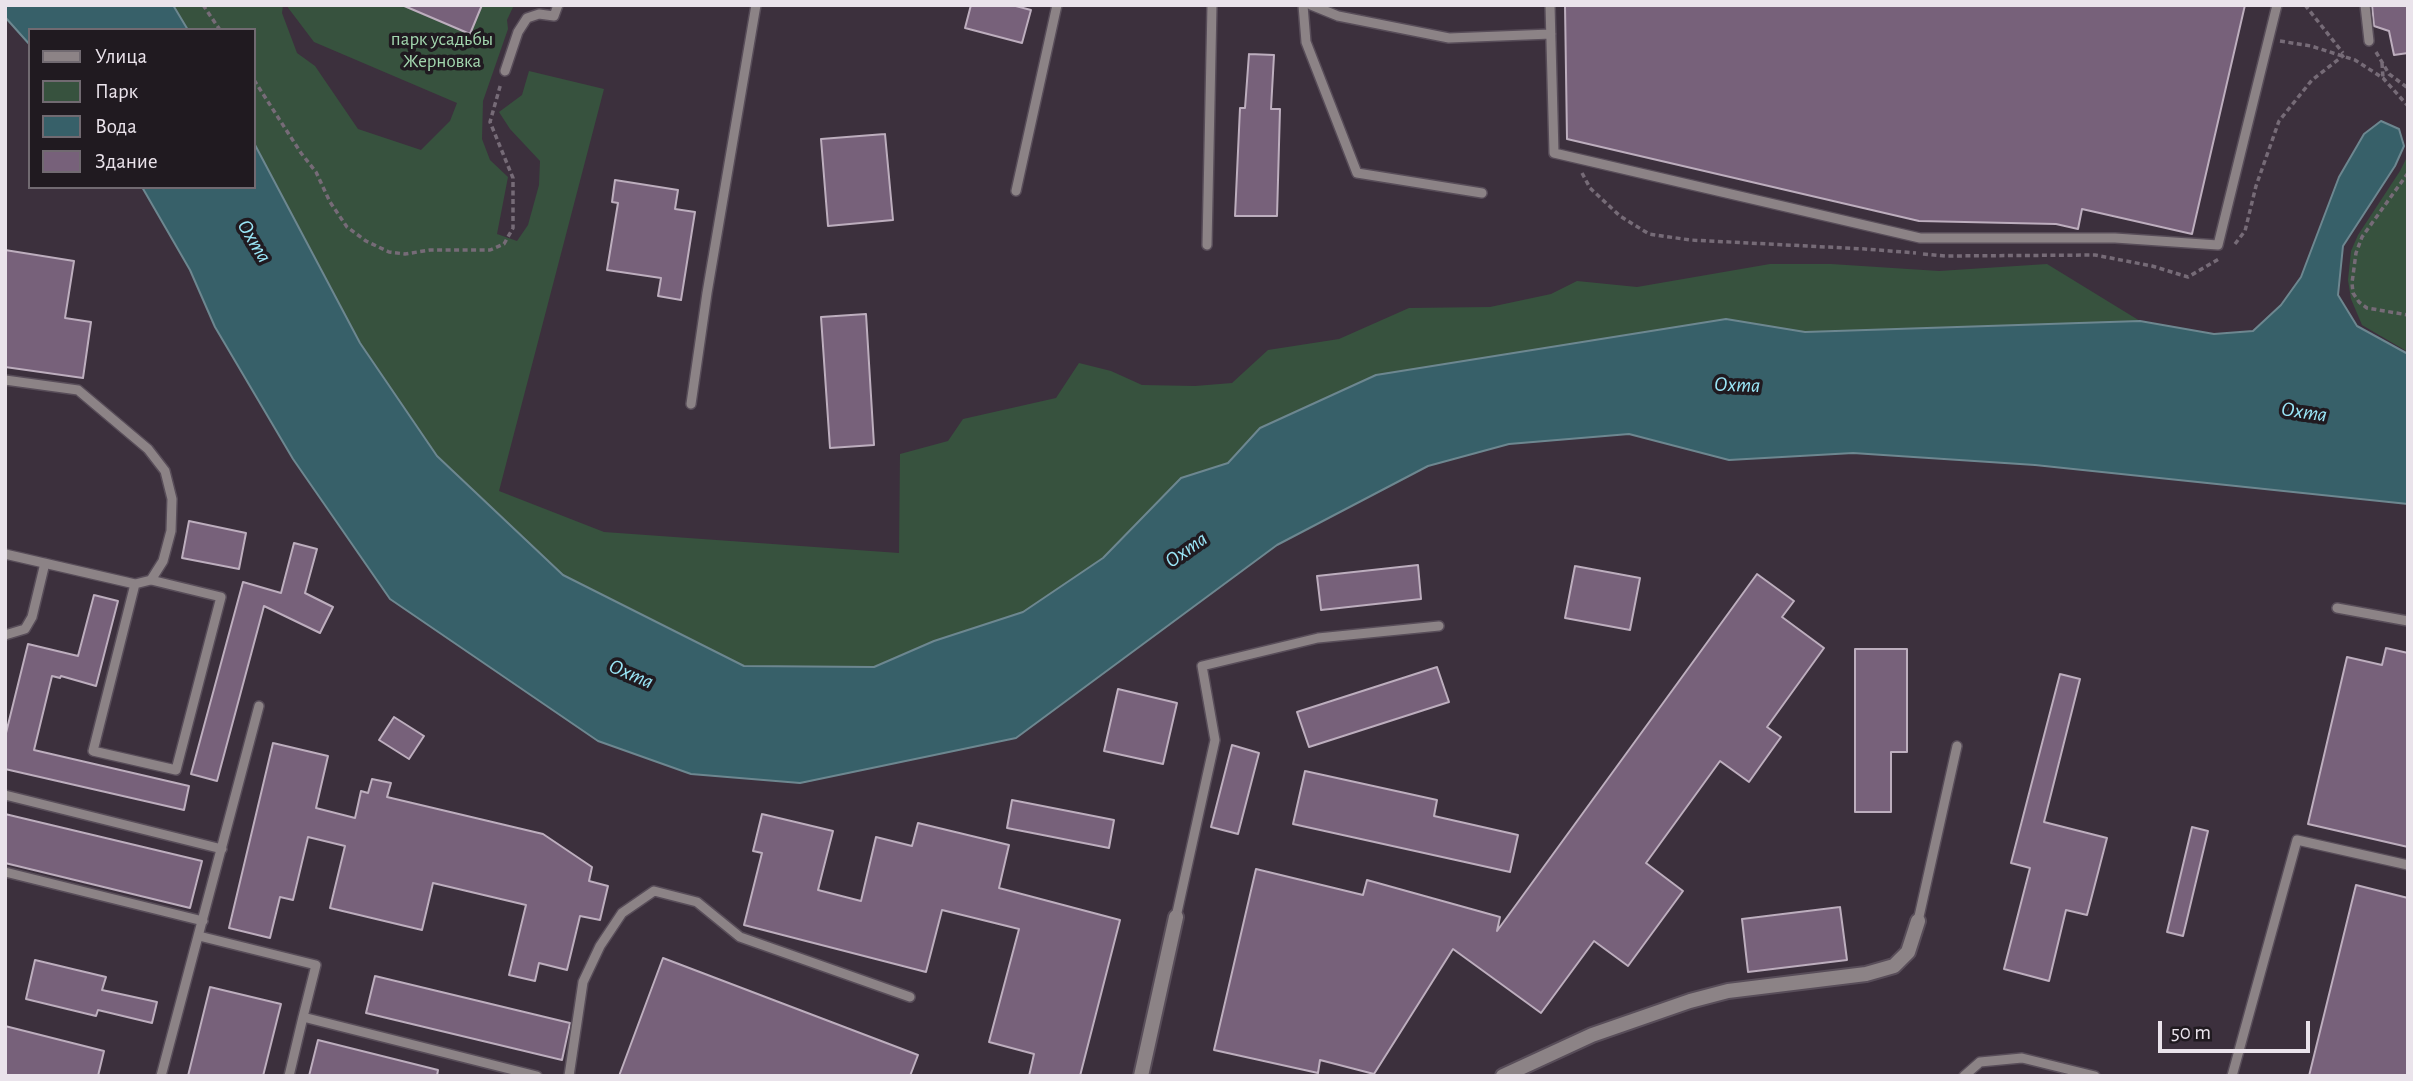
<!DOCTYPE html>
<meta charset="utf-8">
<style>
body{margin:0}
#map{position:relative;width:2413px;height:1081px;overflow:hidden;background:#3c303d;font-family:"Alegreya Sans",sans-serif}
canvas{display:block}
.frame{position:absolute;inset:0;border:7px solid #eae3eb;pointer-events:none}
.legend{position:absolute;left:28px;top:28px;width:228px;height:161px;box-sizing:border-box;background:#201a20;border:2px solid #716a71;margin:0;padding:9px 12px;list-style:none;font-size:21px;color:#eae3eb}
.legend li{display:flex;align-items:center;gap:14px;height:35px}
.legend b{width:35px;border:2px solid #716a71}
.scale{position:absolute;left:2158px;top:1021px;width:152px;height:32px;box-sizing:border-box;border:4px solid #eae3eb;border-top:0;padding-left:9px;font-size:21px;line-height:24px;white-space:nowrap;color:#eae3eb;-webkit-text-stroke:5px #201a20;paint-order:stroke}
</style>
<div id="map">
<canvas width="2413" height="1081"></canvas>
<div class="frame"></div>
<ul class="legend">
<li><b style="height:9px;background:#8c8386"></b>Улица</li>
<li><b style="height:19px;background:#37523e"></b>Парк</li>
<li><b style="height:19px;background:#376069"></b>Вода</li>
<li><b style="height:19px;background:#77617a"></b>Здание</li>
</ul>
<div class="scale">50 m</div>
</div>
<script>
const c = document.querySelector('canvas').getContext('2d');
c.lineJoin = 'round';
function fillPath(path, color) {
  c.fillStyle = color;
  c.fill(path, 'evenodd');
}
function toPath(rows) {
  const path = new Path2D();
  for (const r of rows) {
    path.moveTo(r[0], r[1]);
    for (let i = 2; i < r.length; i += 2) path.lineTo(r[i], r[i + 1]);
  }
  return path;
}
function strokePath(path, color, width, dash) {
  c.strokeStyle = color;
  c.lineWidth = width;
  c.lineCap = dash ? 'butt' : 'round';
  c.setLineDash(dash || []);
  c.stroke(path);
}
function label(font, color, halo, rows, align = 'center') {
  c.font = font + ' "Alegreya Sans",sans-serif';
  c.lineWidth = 7;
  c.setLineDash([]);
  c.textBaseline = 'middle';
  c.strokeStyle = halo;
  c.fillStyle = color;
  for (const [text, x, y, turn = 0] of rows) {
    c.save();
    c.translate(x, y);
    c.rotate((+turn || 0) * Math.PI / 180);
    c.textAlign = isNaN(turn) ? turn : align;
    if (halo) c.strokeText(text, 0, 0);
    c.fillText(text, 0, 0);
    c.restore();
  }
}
const green = toPath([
 [173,5,283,5,282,13,297,53,315,66,358,129,421,150,450,121,457,103,314,42,286,5,514,5,507,20,508,29,483,101,482,139,490,160,508,177,497,234,517,241,528,225,539,185,540,161,510,129,499,112,522,95,529,71,604,89,499,491,604,532,899,553,900,454,948,441,963,419,1056,398,1079,363,1111,371,1142,385,1195,386,1232,383,1268,350,1339,339,1409,308,1490,307,1551,294,1577,281,1637,287,1770,264,1831,264,1939,271,2047,264,2140,321,1805,332,1726,319,1260,428,1228,463,1181,478,1103,558,1023,612,934,641,874,667,744,666,563,575,437,456,360,343,254,143,254,30,188,30],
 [2408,155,2408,352,2362,325,2351,299,2348,280,2351,251,2358,235,2400,171]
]);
const water = toPath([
 [5,5,173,5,188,30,30,30,30,45,5,17,5,5],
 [2381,121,2399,129,2404,146,2395,166,2343,246,2338,295,2357,326,2408,354,2408,504,2035,465,1853,453,1729,460,1629,434,1509,444,1428,466,1277,545,1016,738,800,783,691,774,598,741,390,599,293,459,215,327,190,270,142,187,254,187,254,143,360,343,437,456,563,575,744,666,874,667,934,641,1023,612,1103,558,1181,478,1228,463,1260,428,1376,375,1726,319,1805,332,2140,321,2214,334,2253,331,2281,305,2301,277,2339,177,2364,134,2381,121]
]);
const building = toPath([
 [402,5,482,5,470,34,402,5],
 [971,5,1012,5,1031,10,1022,43,965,28,971,5],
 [1565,5,2245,5,2192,234,2082,209,2078,229,2056,224,1919,221,1567,139,1565,5],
 [2372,5,2408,5,2408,53,2394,55,2389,31,2374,26,2372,5],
 [1249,54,1274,55,1271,109,1280,109,1277,216,1235,216,1240,108,1245,108,1249,54],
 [885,134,893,220,828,226,821,139,885,134],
 [615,180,678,190,675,209,695,212,681,300,658,296,661,278,607,270,618,203,612,202,615,180],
 [5,250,74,261,65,318,91,322,83,378,5,367,5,250],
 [866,314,874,445,830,448,821,317,866,314],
 [189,521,246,533,239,569,182,558,189,521],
 [294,543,317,549,305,593,333,607,320,633,264,606,217,781,191,774,243,582,281,593,294,543],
 [1418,565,1421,599,1321,610,1317,576,1418,565],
 [1575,566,1640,578,1630,630,1565,618,1575,566],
 [1757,574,1794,601,1782,617,1824,648,1767,727,1781,737,1749,782,1720,761,1646,863,1683,891,1628,966,1594,941,1541,1013,1453,949,1374,1074,1320,1060,1318,1073,1214,1050,1256,869,1363,895,1367,880,1500,917,1497,931,1757,574],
 [94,595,118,601,96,686,61,676,60,678,52,676,34,750,189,786,184,810,5,769,5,737,28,644,78,656,94,595],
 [2386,648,2408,653,2408,847,2308,824,2347,657,2382,665,2386,648],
 [1855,649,1907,649,1907,752,1891,752,1891,812,1855,812,1855,649],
 [1437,667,1449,702,1309,747,1297,712,1437,667],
 [2060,674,2080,679,2044,822,2107,838,2087,915,2066,910,2049,981,2004,969,2030,868,2011,863,2060,674],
 [1118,689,1177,703,1163,764,1104,751,1118,689],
 [394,717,424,736,409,759,379,740,394,717],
 [273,743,328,756,316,808,355,818,361,791,368,793,372,779,391,783,387,797,543,834,592,867,589,881,608,886,600,920,580,916,567,970,539,963,535,981,509,975,526,905,433,883,422,930,330,908,345,846,308,837,293,900,280,897,270,938,229,928,273,743],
 [1232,745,1259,753,1238,834,1211,827,1232,745],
 [1305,771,1437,800,1434,816,1518,835,1510,872,1293,824,1305,771],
 [1012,800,1114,820,1109,848,1007,828,1012,800],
 [5,814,202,861,190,908,5,863,5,814],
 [762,814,833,831,818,890,861,901,876,837,912,846,918,823,1009,845,999,888,1120,920,1080,1076,1029,1076,1034,1054,989,1042,1019,929,942,910,926,972,744,925,762,853,753,851,762,814],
 [2192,827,2208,831,2183,936,2167,932,2192,827],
 [2356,885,2408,898,2408,1076,2309,1076,2356,885],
 [1840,907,1847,960,1748,972,1742,919,1840,907],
 [663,958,918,1055,910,1076,619,1076,663,958],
 [35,960,106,977,102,990,157,1002,152,1023,98,1010,96,1016,26,999,35,960],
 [375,976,570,1023,562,1060,366,1013,375,976],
 [210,987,281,1004,263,1076,188,1076,210,987],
 [5,1026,104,1051,98,1076,5,1076,5,1026],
 [318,1040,438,1070,437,1076,309,1076,318,1040]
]);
const path = toPath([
 [203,5,220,30],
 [2305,5,2343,53],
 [2280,41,2311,46,2355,60,2383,78,2408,106],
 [2376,52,2389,74,2408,88],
 [2382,63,2383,78],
 [254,80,301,153,316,172,330,202,347,227,366,241,389,252,405,254,430,250,490,250,504,244,513,228,513,178,490,122,501,83],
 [1582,173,1590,188,1620,216,1649,234,1690,240,1865,249,1916,253],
 [2408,173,2362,237,2356,253,2352,283,2353,293,2359,302,2367,308,2408,315],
 [2235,244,2245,231,2256,186,2279,121,2312,80,2344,55],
 [1923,254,1945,256,2095,255,2152,266,2188,277,2219,259]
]);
const service = toPath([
 [1303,5,1306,42,1357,173,1482,193],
 [1311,5,1338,16,1449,38,1551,34],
 [1550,5,1554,153,1920,238,2115,238,2218,245,2277,5],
 [2365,5,2369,41],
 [505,71,518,32,527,18,539,14,554,16,558,5],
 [1016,191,1057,5],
 [1207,245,1212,5],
 [5,380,78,390,148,449,165,471,172,499,171,531,163,561,151,580,135,584,5,554],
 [691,404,707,293,756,5],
 [135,584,93,751,176,770,221,597,151,580],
 [2337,608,2408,621],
 [5,635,25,629,32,617,45,563],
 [5,795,222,849],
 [5,872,203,921],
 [1176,917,1215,740,1202,666,1318,638,1439,626],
 [1918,921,1957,746],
 [199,936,316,965,303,1017],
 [161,1076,259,706],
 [289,1076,303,1017,537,1076],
 [569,1076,583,982,600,946,622,913,654,891,697,902,740,937,910,997],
 [1964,1076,1980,1062,2022,1058,2095,1076],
 [2232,1076,2297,840,2408,865]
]);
const minor = toPath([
 [1141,1076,1176,917],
 [1503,1076,1592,1035,1690,1001,1728,991,1866,974,1894,966,1908,952,1918,921]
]);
const parkNames = [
 ["парк усадьбы",442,39],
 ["Жерновка",442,61]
];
const waterNames = [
 ["Охта",254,241,59],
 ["Охта",1737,385,2],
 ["Охта",2304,412,8],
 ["Охта",1186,550,-35],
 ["Охта",631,674,23]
];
fillPath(green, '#37523e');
fillPath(water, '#376069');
strokePath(water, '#6d8790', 2);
fillPath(building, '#77617a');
strokePath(building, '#bdaebe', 2);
strokePath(service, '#584d59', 12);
strokePath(minor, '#584d59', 18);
strokePath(path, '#766b77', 3.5, [5, 3.5]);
strokePath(service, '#8c8386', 9);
strokePath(minor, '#8c8386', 14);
label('19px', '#a3d7af', '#201a20', parkNames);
label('italic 21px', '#9ae6f7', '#201a20', waterNames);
</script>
